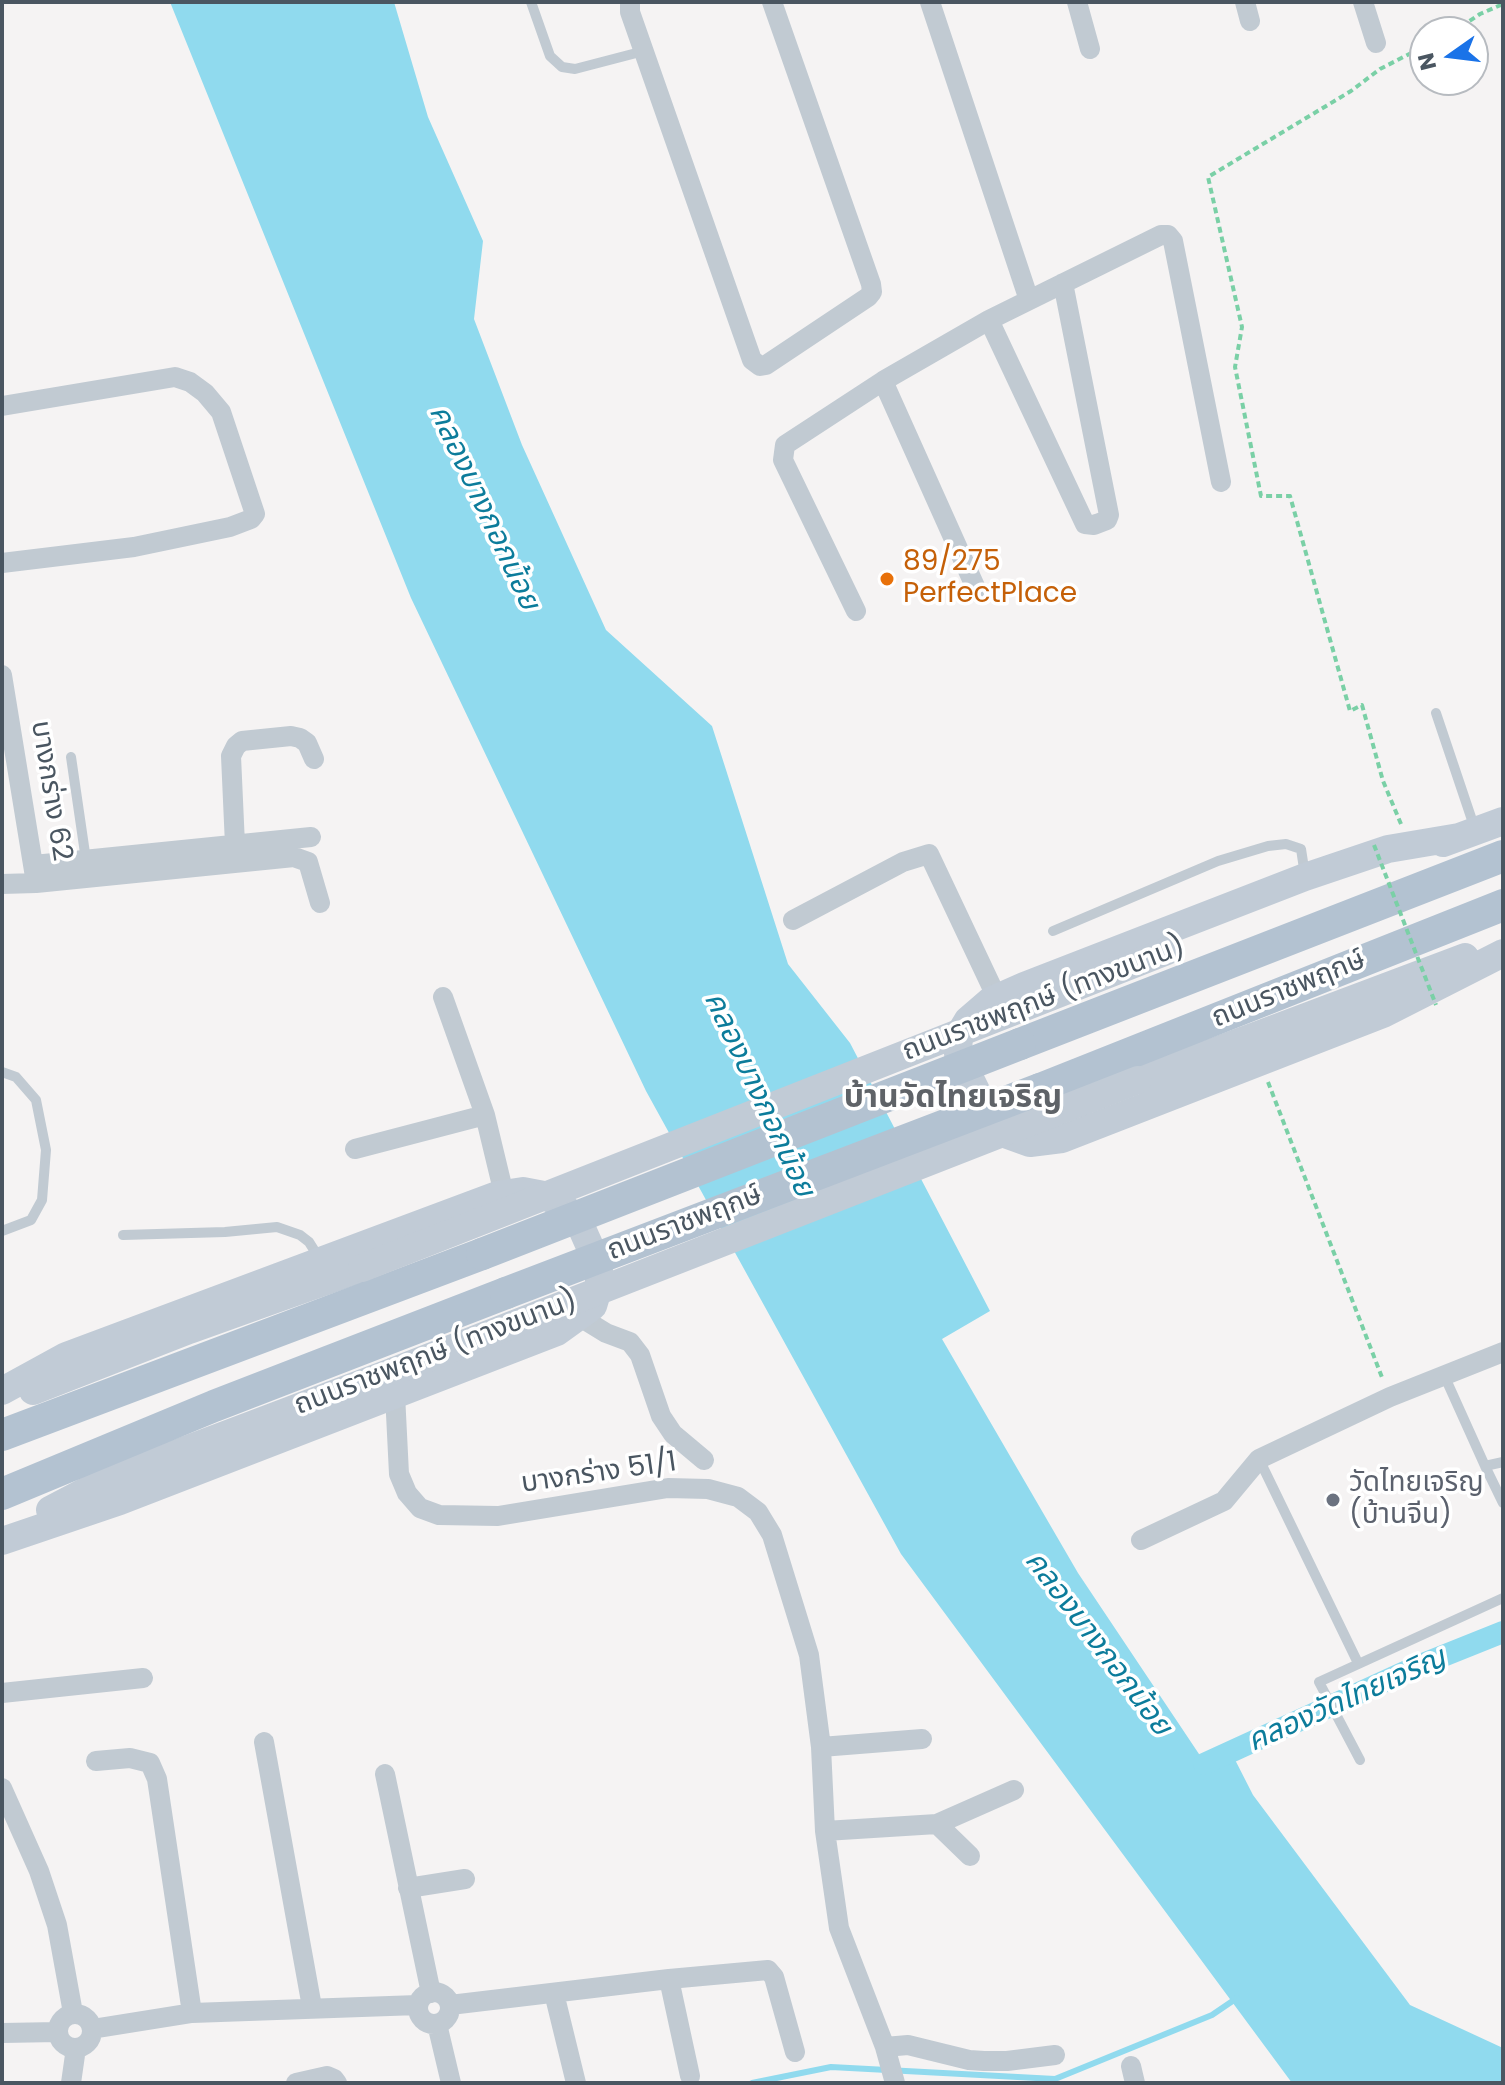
<!DOCTYPE html>
<meta charset="utf-8">
<style>
body{margin:0}
#map{position:relative;width:1505px;height:2085px;overflow:hidden;background:#f5f3f3;font-family:Poppins,sans-serif}
canvas{display:block}
.frame{position:absolute;inset:0;border:4px solid #4a5661;pointer-events:none}
.north{position:absolute;left:1409px;top:16px;width:80px;height:80px;box-sizing:border-box;background:#fff;border:2px solid #b7bbc0;border-radius:50%;rotate:256deg;font-size:22px;font-weight:700;line-height:32px;text-align:center;color:#4a5661}
.north::after{content:'';display:block;margin:auto;width:28px;height:36px;background:#1a73e8;clip-path:polygon(50% 0,100% 100%,50% 72%,0 100%)}
</style>
<div id="map">
<canvas width="1505" height="2085"></canvas>
<div class="frame"></div>
<div class="north">N</div>
</div>
<script>
const c = document.querySelector('canvas').getContext('2d');
c.lineJoin = 'round';
function fillPath(path, color) {
  c.fillStyle = color;
  c.fill(path, 'evenodd');
}
function toPath(rows) {
  const path = new Path2D();
  for (const r of rows) {
    if (r.length === 3) {
      path.moveTo(r[0] + r[2], r[1]);
      path.arc(r[0], r[1], r[2], 0, 2 * Math.PI);
      continue;
    }
    path.moveTo(r[0], r[1]);
    for (let i = 2; i < r.length; i += 2) path.lineTo(r[i], r[i + 1]);
  }
  return path;
}
function strokePath(path, color, width, dash) {
  c.strokeStyle = color;
  c.lineWidth = width;
  c.lineCap = dash ? 'butt' : 'round';
  c.setLineDash(dash || []);
  c.stroke(path);
}
function label(font, color, halo, rows, align = 'center') {
  c.font = font + ' Poppins,"Noto Sans Thai",sans-serif';
  c.lineWidth = 7;
  c.setLineDash([]);
  c.textBaseline = 'middle';
  c.strokeStyle = halo;
  c.fillStyle = color;
  for (const [text, x, y, turn = 0] of rows) {
    c.save();
    c.translate(x, y);
    c.rotate((+turn || 0) * Math.PI / 180);
    c.textAlign = isNaN(turn) ? turn : align;
    if (halo) c.strokeText(text, 0, 0);
    c.fillText(text, 0, 0);
    c.restore();
  }
}
const water = toPath([
 [170,2,394,2,428,117,483,241,474,319,522,445,606,630,712,726,788,964,850,1043,990,1311,942,1339,1078,1573,1201,1757,1228,1746,1253,1795,1410,2005,1503,2048,1503,2083,1292,2083,901,1554,646,1091,411,598]
]);
const stream = toPath([
 [752,2083,831,2067,1055,2079,1212,2015,1237,1998]
]);
const canal = toPath([
 [1204,1764,1418,1666,1503,1632]
]);
const path = toPath([
 [1453,32,1480,14,1503,4],
 [1401,824,1383,781,1362,705,1350,711,1290,496,1261,496,1235,367,1242,327,1208,177,1351,91,1380,69,1425,46],
 [1268,1082,1383,1380]
]);
const lane = toPath([
 [531,2,550,56,562,67,575,69,644,51],
 [1436,713,1475,829],
 [71,757,86,860],
 [1053,931,1218,861,1268,846,1286,844,1301,849,1305,875],
 [2,1072,16,1077,36,1100,46,1150,42,1200,31,1220,2,1231],
 [123,1235,225,1232,277,1227,300,1235,309,1242,319,1258],
 [1444,1375,1485,1466,1503,1462],
 [1259,1459,1358,1663],
 [1485,1466,1503,1503],
 [1360,1760,1319,1682,1503,1598]
]);
const street = toPath([
 [630,2,630,12,752,360,760,366,766,365,868,297,872,292,871,284,772,2],
 [930,2,1029,300],
 [1077,2,1090,49],
 [1245,2,1250,21],
 [1363,2,1376,43],
 [989,320,1085,524,1094,525,1107,520,1109,515,1063,283],
 [883,381,978,593],
 [2,406,175,377,190,382,205,393,221,412,255,514,251,519,230,527,134,547,2,563],
 [856,611,783,460,785,445,883,381,989,320,1161,235,1168,235,1173,241,1221,482],
 [2,675,36,883,2,884],
 [235,845,231,756,236,746,242,741,291,736,300,738,307,743,314,759],
 [34,865,311,837],
 [36,883,294,857,308,862,320,903],
 [793,920,903,862,929,854,997,998],
 [443,997,485,1115,504,1194],
 [355,1149,485,1115],
 [580,1317,606,1333,630,1342,640,1355,661,1416,673,1434,704,1460],
 [395,1394,399,1474,407,1493,420,1508,439,1515,498,1516,668,1488,708,1489,738,1497,758,1512,772,1535,809,1655,821,1747,825,1831,839,1928,885,2047,895,2083],
 [1141,1540,1224,1501,1259,1459,1390,1397,1503,1352],
 [2,1693,143,1678],
 [264,1742,312,2007],
 [821,1747,922,1739],
 [96,1761,130,1758,150,1763,157,1779,192,2013],
 [385,1774,431,1993],
 [2,1788,39,1871,57,1925,73,2013],
 [937,1824,970,1856],
 [825,1831,937,1824,1014,1790],
 [408,1888,465,1879],
 [669,1979,690,2076],
 [434,2008,16],
 [554,1993,576,2083],
 [450,2005,669,1979,768,1970,774,1977,795,2052],
 [75,2031,17],
 [437,2024,451,2083],
 [92,2029,192,2013,418,2005],
 [2,2033,58,2032],
 [885,2047,908,2045,969,2060,984,2061,1007,2061,1055,2055],
 [1131,2066,1135,2083],
 [71,2083,76,2048],
 [296,2083,327,2076,334,2079,337,2083]
]);
const secondary = toPath([
 [1459,837,1388,849,1305,877,1024,986,990,1001,968,1020,959,1035,958,1054,989,1117,1005,1134,1030,1143,1062,1139,1383,1014,1503,953],
 [1443,843,1503,821],
 [1138,1080,1465,957],
 [2,1391,66,1356,497,1195,523,1191,544,1195,563,1206,579,1222,599,1267,599,1286,593,1306,557,1332,120,1501,2,1541],
 [33,1391,189,1330,362,1268],
 [50,1510,111,1478,394,1371]
]);
const primary = toPath([
 [1020,1044,1503,856],
 [1040,1089,1503,905],
 [2,1435,482,1254],
 [2,1494,214,1406,506,1293]
]);
const pathBridge = toPath([
 [1374,845,1436,1005]
]);
const secondaryBridge = toPath([
 [362,1268,1167,951],
 [394,1371,1138,1080]
]);
const primaryBridge = toPath([
 [482,1254,1020,1044],
 [506,1293,1040,1089]
]);
const markers = [
 [887,579,8,"#e8710a"],
 [1333,1500,8,"#6b7280"]
];
const foodNames = [
 ["89/275",903,563],
 ["PerfectPlace",903,595]
];
const streetNames = [
 ["บางกร่าง 62",50,791,81],
 ["ถนนราชพฤกษ์",1289,990,-22],
 ["ถนนราชพฤกษ์ (ทางขนาน)",1044,1000,-21],
 ["ถนนราชพฤกษ์",685,1224,-21],
 ["ถนนราชพฤกษ์ (ทางขนาน)",436,1354,-21],
 ["บางกร่าง 51/1",599,1474,-8]
];
const worshipNames = [
 ["วัดไทยเจริญ",1349,1484],
 ["(บ้านจีน)",1349,1516]
];
const waterNames = [
 ["คลองบางกอกน้อย",483,508,65],
 ["คลองบางกอกน้อย",758,1095,65],
 ["คลองบางกอกน้อย",1097,1644,53],
 ["คลองวัดไทยเจริญ",1347,1701,-24]
];
const quarterNames = [
 ["บ้านวัดไทยเจริญ",953,1099]
];
fillPath(water, '#90daee');
strokePath(stream, '#90daee', 6);
strokePath(canal, '#90daee', 22);
strokePath(path, '#7ad0a6', 4, [6, 4]);
strokePath(lane, '#c1cad2', 10);
strokePath(street, '#c1cad2', 20);
strokePath(secondary, '#c1cbd6', 28);
strokePath(primary, '#b3c2d1', 32);
strokePath(pathBridge, '#7ad0a6', 4, [6, 4]);
strokePath(secondaryBridge, '#c1cbd6', 28);
strokePath(primaryBridge, '#b3c2d1', 32);
for (const [x, y, r, color] of markers) {
  const dot = new Path2D();
  dot.arc(x, y, r, 0, 2 * Math.PI);
  c.fillStyle = color;
  c.fill(dot);
  strokePath(dot, '#fff', 3);
}
label('28px', '#c56008', '#fff', foodNames, 'left');
label('28px', '#4a5661', '#fff', streetNames);
label('28px', '#5b616d', '#fff', worshipNames, 'left');
label('italic 30px', '#0c7c9b', '#fff', waterNames);
label('bold 32px', '#5f6368', '#fff', quarterNames);
</script>
